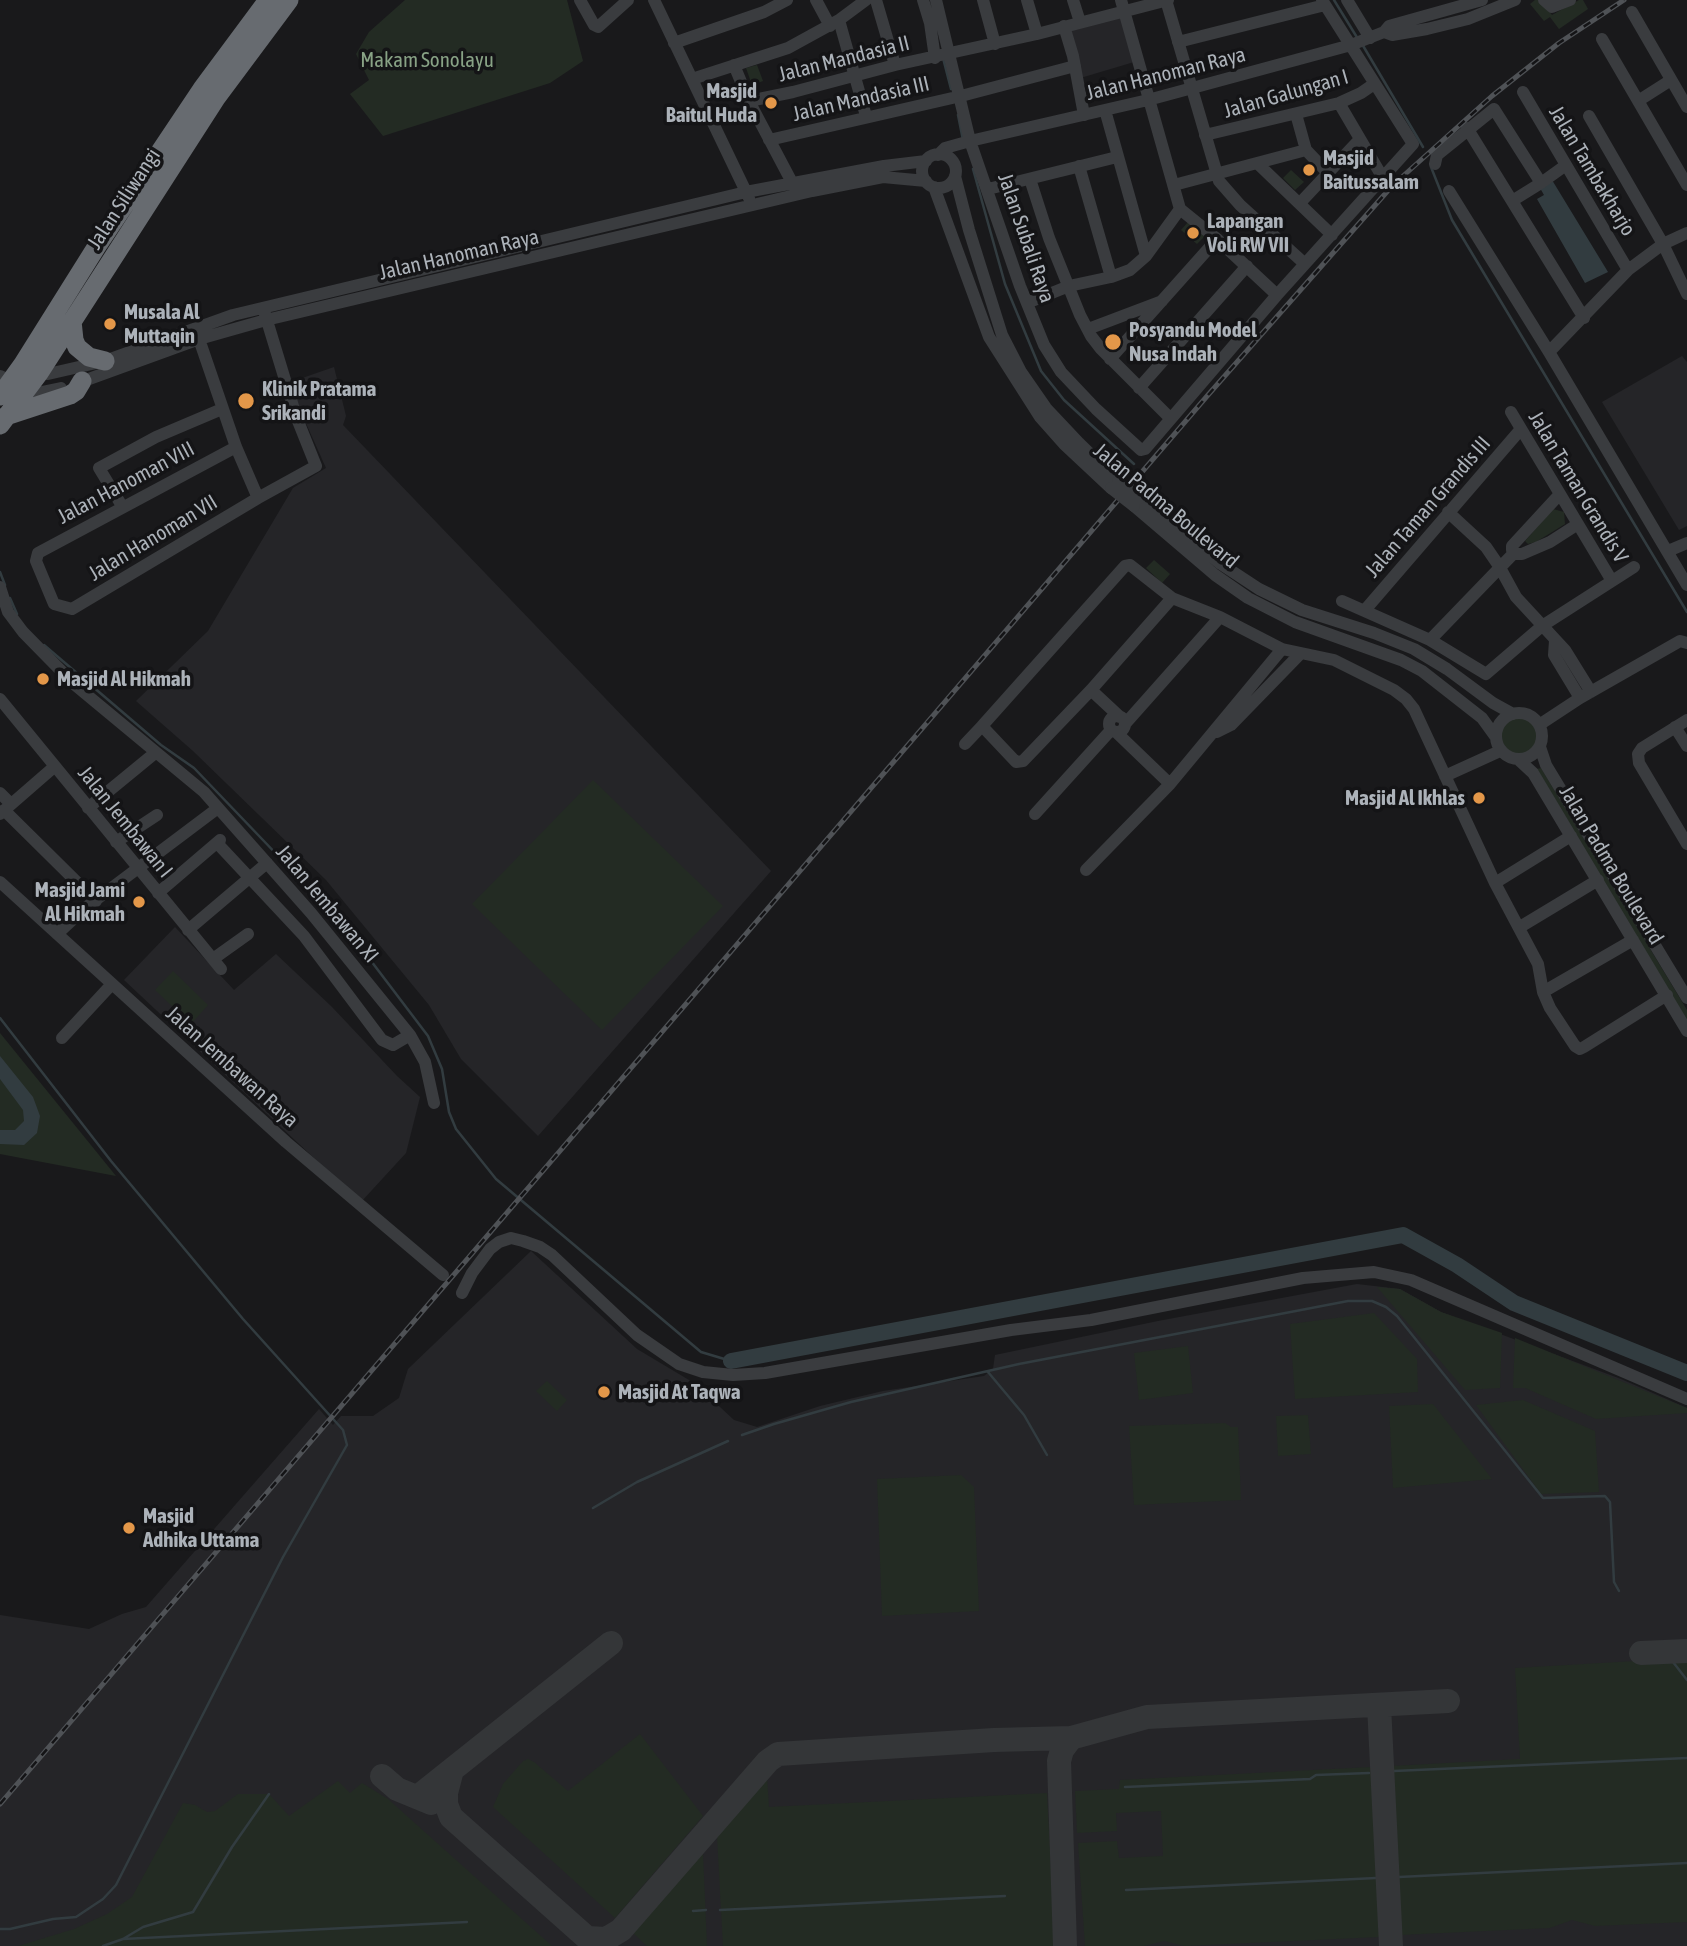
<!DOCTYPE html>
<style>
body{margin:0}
canvas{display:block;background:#19191b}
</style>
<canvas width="1687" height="1946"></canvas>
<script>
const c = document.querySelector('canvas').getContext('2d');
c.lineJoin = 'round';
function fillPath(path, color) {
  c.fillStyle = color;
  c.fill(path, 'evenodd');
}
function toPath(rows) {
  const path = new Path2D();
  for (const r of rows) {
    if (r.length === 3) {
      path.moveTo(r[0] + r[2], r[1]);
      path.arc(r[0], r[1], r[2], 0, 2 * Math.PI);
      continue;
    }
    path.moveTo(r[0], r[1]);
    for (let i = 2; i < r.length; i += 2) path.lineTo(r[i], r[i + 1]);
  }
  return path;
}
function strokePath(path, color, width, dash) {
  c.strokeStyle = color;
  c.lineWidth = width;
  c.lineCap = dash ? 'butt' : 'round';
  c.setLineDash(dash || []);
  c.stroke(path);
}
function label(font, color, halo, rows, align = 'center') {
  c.font = font + ' "Asap Condensed",sans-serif';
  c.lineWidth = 7;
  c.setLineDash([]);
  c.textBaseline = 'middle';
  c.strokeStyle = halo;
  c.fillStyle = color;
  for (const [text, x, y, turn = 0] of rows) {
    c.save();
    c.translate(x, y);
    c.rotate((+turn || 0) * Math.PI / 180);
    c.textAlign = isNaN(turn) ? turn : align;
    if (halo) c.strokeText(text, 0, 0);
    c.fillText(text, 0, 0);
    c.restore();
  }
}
const built = toPath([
 [1122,14,1134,62,1077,79,1068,28],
 [1682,356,1687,362,1687,526,1679,530,1602,402],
 [334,367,346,416,343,425,771,871,538,1136,461,1059,429,1005,326,880,193,751,136,701,208,631,293,488,326,468,288,383],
 [175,927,234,990,276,954,332,1007,397,1076,420,1097,406,1153,361,1202,124,980],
 [531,1251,637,1349,694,1383,734,1420,757,1427,820,1406,883,1391,984,1376,993,1369,995,1355,1158,1321,1357,1284,1400,1289,1441,1312,1621,1379,1687,1408,1687,1946,0,1946,0,1615,89,1629,122,1614,146,1607,319,1409,333,1425,341,1416,373,1416,399,1398,408,1369]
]);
const green = toPath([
 [405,0,567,0,583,61,550,83,383,136,350,94,369,80,356,54,369,32],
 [1535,0,1540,0,1552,15,1579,0,1583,0,1588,9,1559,29,1550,17,1544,21,1530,4],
 [757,65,763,81,752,85,746,68],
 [1291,170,1304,182,1295,190,1283,178],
 [1189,221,1205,236,1197,244,1181,230],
 [1553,509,1564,512,1565,524,1536,542,1528,544,1525,541],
 [1154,560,1170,574,1162,583,1146,568],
 [1519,737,19],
 [1541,768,1687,1010,1687,1024,1537,769],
 [593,780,723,906,602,1030,472,904],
 [173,971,208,1005,191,1024,155,990],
 [0,1033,116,1176,0,1154],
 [1377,1287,1400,1289,1441,1312,1502,1333,1500,1388,1465,1390],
 [1374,1313,1417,1359,1418,1392,1295,1399,1290,1324],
 [1515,1338,1687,1408,1687,1413,1596,1419,1525,1388,1513,1388],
 [1188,1346,1193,1393,1139,1400,1134,1353],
 [547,1381,567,1400,557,1411,536,1391],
 [1523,1400,1595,1431,1599,1492,1541,1494,1476,1405],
 [1433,1404,1492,1479,1393,1488,1389,1406],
 [1308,1415,1311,1454,1278,1456,1276,1416],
 [1225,1423,1231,1427,1238,1427,1241,1500,1134,1505,1129,1426],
 [961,1475,974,1487,979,1611,882,1616,877,1479],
 [1687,1658,1687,1922,1595,1926,1572,1920,1550,1928,1400,1935,1391,1766,1520,1759,1515,1668],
 [640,1734,703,1816,615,1918,493,1807,503,1784,523,1761,528,1759,534,1762,568,1791],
 [1371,1767,1380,1937,1184,1946,1164,1941,1144,1946,1085,1946,1078,1843,1117,1841,1119,1858,1163,1856,1161,1811,1116,1813,1117,1831,1077,1833,1075,1791,1119,1789,1120,1780],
 [767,1777,769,1807,1047,1793,1055,1946,723,1946,717,1835],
 [338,1781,350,1793,362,1783,388,1799,552,1946,18,1946,74,1929,107,1914,132,1897,183,1803,195,1805,207,1812,215,1811,238,1794,269,1794,289,1816],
 [703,1852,707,1946,647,1946,633,1933]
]);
const water = toPath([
 [1552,180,1608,272,1585,283,1537,199,1544,195,1540,188],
 [0,1056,33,1097,40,1116,37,1133,24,1145,0,1144,0,1130,15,1130,24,1121,23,1110,0,1079]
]);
const stream = toPath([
 [1334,0,1358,39],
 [1362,44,1423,147],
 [943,58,951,89],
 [958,115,963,140],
 [1431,167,1452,220,1687,612],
 [973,169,1005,284,1041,371,1064,400,1134,464],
 [0,572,5,585],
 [10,598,17,614],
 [44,645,161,745,194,768,283,861,362,949,428,1036,442,1069,449,1112,456,1129,496,1179,701,1352,731,1361],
 [0,1018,111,1161,243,1319,343,1430,347,1445,283,1557,116,1885,103,1899,76,1917,53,1919,10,1929,0,1929],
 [988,1372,1024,1415,1047,1455],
 [742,1435,774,1424,851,1402,1019,1364,1348,1301,1372,1301,1386,1307,1397,1316,1543,1498,1605,1496,1610,1502,1614,1582,1619,1591],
 [593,1508,637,1482,728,1441],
 [1673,1662,1687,1680],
 [1394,1771,1687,1758],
 [1125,1787,1310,1779,1316,1775,1369,1773],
 [1399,1877,1687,1863],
 [1126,1890,1376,1878],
 [720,1910,1005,1896],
 [693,1911,706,1910],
 [123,1939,467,1922],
 [103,1946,123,1939,143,1927,193,1912,232,1847,269,1794]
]);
const river = toPath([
 [731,1361,1403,1235,1457,1265,1514,1303,1687,1373]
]);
const taxiway = toPath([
 [1641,1653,1687,1651],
 [1379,1705,1391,1946],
 [452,1770,446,1793,446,1804,451,1817,596,1946],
 [382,1776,397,1789,431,1803],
 [419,1796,611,1643],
 [587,1938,606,1939,621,1930,768,1761,778,1754,994,1740,1071,1738,1147,1717,1448,1701],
 [1065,1946,1059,1761,1062,1750,1071,1738]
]);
const minor = toPath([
 [580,0,594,25,598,27,628,0],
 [654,0,749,198],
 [816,0,830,26],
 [876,0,895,65],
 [923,0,930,23,935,58],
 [936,0,970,141,1020,286,1044,345,1061,372,1096,409,1141,450,1145,449,1277,295,1413,144,1322,0],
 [983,0,995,44],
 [1027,0,1037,34],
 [1073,0,1080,22],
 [1166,0,1219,181,1240,205,1305,264],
 [1347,0,1370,38],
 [1544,0,1552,7,1570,0],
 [1632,12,1687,107],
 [839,20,866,116],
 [1064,26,1073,56,1084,115],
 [1384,32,1392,35,1427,29,1468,19,1515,0],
 [1602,39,1687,185],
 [1178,42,1325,5],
 [674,43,764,12,787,0],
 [734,65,749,101,796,190],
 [692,79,788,48,839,20,866,0],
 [1523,92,1628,270],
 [749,101,793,92,895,65,1037,34,1168,0],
 [1638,101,1671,80],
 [1339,103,1383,178],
 [1105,110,1146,256],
 [1296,114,1306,150,1328,173],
 [1589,116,1663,244,1687,294],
 [1467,128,1584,318],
 [1205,135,1339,103,1361,93,1374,84],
 [769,140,961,96,1075,66],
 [939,171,17],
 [938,155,945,148,970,141,1148,100,1351,45,1384,32,1389,26,1482,0],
 [1257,163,1332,235],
 [1435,164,1437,155,1494,109,1541,183,1566,165],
 [1079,166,1111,277],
 [955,176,969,230,1002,335,1021,372,1046,408,1079,443,1118,481],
 [1030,179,1049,238,1080,315,1091,336,1101,349,1170,418],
 [1174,185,1306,150],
 [934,187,989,337,1040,417,1064,444,1111,488],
 [988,189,1117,157],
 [1449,191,1549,352,1687,585],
 [1512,201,1541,183],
 [1300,203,1359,140],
 [1180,209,1217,239,1277,295],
 [1027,303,1069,286,1111,277,1130,270,1146,256,1180,209,1121,0],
 [1088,329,1162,301],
 [199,339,236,447,258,498],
 [1549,352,1628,270,1663,244,1687,233],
 [1110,359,1217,239],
 [36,372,48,374,105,361,233,315,746,192,884,166,926,161],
 [0,376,37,393,61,388],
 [78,383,199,339,266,320,812,191,883,177,926,181],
 [1139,388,1247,266],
 [1511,412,1612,581],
 [236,447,38,553,36,561,54,604,72,609,258,498,316,466,296,416,265,314],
 [1559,495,1512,546,1512,550,1515,554,1522,554,1550,542,1578,524],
 [1140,498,1221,564,1259,589,1302,610,1374,633,1414,649,1447,669,1493,703,1513,714],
 [122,506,99,468,156,437,222,409],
 [1134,506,1215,575,1248,598,1295,622,1401,660,1422,671,1482,718,1495,736],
 [1448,512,1486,547,1499,566,1516,597,1565,650,1591,692],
 [1668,551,1687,543],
 [0,587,8,612,23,632,75,685,204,792,311,913,410,1035,425,1062,434,1103],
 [1172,598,1091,690,1023,761,1016,762,982,726,1125,566,1130,565,1172,598,1220,617,1282,649,1334,660,1394,690,1406,699,1414,709,1495,883,1538,964,1543,992,1550,1008,1575,1046,1580,1049,1584,1047,1667,995],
 [1342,601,1430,640,1486,674,1542,626,1634,567],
 [1365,610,1521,429],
 [1430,640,1514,553],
 [1555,641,1554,655,1580,698],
 [1091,690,1120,717],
 [0,699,221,969],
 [1519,736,23],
 [1117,724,8],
 [1687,720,1642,748,1638,754,1639,763,1687,844],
 [1125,724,1220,617],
 [1539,725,1580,698,1680,641,1687,643],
 [1675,727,1687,746],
 [1217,732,1231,725,1300,654],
 [1117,733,1170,784],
 [965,744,982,726],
 [1540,747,1546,765,1687,998],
 [1519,760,1533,773,1687,1031],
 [1445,776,1500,751],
 [0,793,11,804],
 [88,808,155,753],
 [4,810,96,901],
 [0,814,54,767],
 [1035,814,1111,730],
 [116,842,157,815],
 [217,843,304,936,382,1040,393,1045,410,1035],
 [1086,870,1170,784,1282,649],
 [0,882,286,1142,443,1275],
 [1495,883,1571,836],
 [158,893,220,840],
 [1520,927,1598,880],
 [188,930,267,863],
 [57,934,85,908,218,808],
 [213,959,248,934],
 [1543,992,1633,940],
 [62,1038,112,984],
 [462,1293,472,1273,490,1249,499,1242,511,1238,523,1241,540,1247,552,1255,637,1335,679,1364,703,1372,733,1375,765,1373,1011,1330,1091,1320,1303,1278,1374,1272,1411,1280,1687,1399]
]);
const highway = toPath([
 [72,321,74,340,77,347,89,357,105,361],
 [0,396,23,364,97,246,202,89,268,0],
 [6,416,70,395,76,391,82,381],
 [0,425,39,373,216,98,289,0]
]);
const rail = toPath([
 [0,1804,1208,395,1392,186,1492,96,1559,43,1624,0]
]);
const minorBridge = toPath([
 [1118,481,1140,498],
 [1111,488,1134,506]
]);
const markers = [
 [771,103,7,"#e39749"],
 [1309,170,7,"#e39749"],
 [1193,233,7,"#e39749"],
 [110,324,7,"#e39749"],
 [1113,342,9,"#e39749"],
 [246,401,9,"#e39749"],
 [43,679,7,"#e39749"],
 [1479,798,7,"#e39749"],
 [139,902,7,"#e39749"],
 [604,1392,7,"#e39749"],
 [129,1528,7,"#e39749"]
];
const streetNames = [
 ["Jalan Mandasia II",844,59,-14],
 ["Jalan Hanoman Raya",1166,74,-14],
 ["Jalan Galungan I",1286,94,-16],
 ["Jalan Mandasia III",861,99,-13],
 ["Jalan Tambakharjo",1592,171,59],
 ["Jalan Siliwangi",124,199,-57],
 ["Jalan Subali Raya",1026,238,71],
 ["Jalan Hanoman Raya",459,255,-13],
 ["Jalan Hanoman VIII",126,483,-28],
 ["Jalan Taman Grandis V",1578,487,59],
 ["Jalan Padma Boulevard",1166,506,40],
 ["Jalan Taman Grandis III",1428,507,-49],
 ["Jalan Hanoman VII",153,538,-31],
 ["Jalan Jembawan I",125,822,51],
 ["Jalan Padma Boulevard",1611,865,59],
 ["Jalan Jembawan XI",327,904,50],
 ["Jalan Jembawan Raya",232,1067,42]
];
const parkNames = [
 ["Makam Sonolayu",427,60]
];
const poiNames = [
 ["Masjid",757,91,"right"],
 ["Baitul Huda",757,115,"right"],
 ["Masjid",1323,158],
 ["Baitussalam",1323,182],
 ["Lapangan",1207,221],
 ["Voli RW VII",1207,245],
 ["Musala Al",124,312],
 ["Muttaqin",124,336],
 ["Posyandu Model",1129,330],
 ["Nusa Indah",1129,354],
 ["Klinik Pratama",262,389],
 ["Srikandi",262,413],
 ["Masjid Al Hikmah",57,679],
 ["Masjid Al Ikhlas",1465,798,"right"],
 ["Masjid Jami",125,890,"right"],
 ["Al Hikmah",125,914,"right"],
 ["Masjid At Taqwa",618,1392],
 ["Masjid",143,1516],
 ["Adhika Uttama",143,1540]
];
fillPath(built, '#252528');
fillPath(green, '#232b23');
fillPath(water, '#323c40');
strokePath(stream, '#323c40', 2.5);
strokePath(river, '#323c40', 16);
strokePath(taxiway, '#343638', 24);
strokePath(minor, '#3a3c3f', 12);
strokePath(highway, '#676b70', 19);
strokePath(rail, '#4f5256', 5);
strokePath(rail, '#141416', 2.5, [8]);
strokePath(minorBridge, '#3a3c3f', 12);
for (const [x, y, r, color] of markers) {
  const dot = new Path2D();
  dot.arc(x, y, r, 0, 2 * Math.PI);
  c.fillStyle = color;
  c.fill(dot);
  strokePath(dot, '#141416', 2.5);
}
label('21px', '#acb2b9', '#141416', streetNames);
label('21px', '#88a285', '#141416', parkNames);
label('bold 21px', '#acb2b9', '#141416', poiNames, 'left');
</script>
